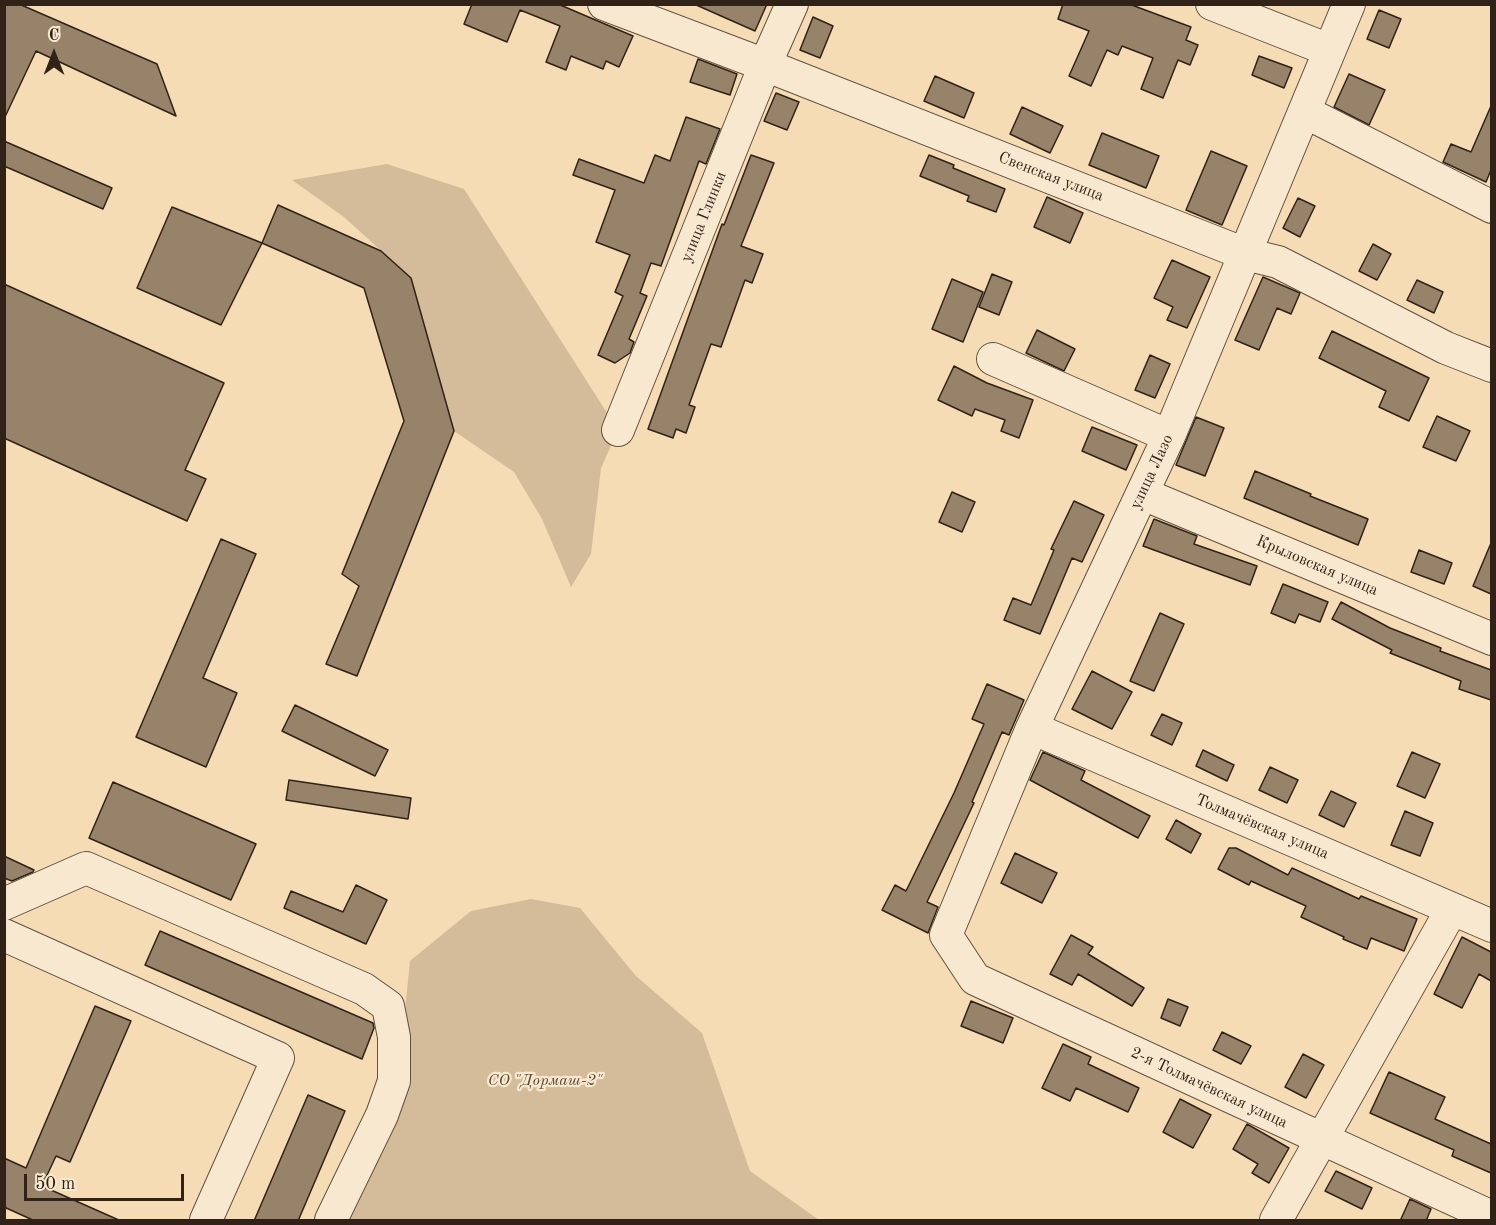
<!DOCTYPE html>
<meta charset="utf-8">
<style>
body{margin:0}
#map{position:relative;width:1496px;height:1225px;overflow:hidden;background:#f5dcb5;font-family:"Old Standard TT",serif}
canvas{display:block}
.frame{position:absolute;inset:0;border:6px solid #312218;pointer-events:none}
.north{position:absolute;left:24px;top:24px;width:60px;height:60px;-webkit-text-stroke:4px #f8e8cf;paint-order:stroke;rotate:0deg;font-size:16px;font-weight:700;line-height:24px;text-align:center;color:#312218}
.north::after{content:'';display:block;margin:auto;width:21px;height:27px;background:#312218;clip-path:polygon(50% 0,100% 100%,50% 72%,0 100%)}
.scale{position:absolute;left:24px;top:1174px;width:160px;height:27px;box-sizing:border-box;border:3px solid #312218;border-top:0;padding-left:8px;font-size:18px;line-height:21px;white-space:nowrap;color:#312218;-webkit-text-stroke:4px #f8e8cf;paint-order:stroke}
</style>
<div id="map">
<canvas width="1496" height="1225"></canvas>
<div class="frame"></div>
<div class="north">С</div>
<div class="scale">50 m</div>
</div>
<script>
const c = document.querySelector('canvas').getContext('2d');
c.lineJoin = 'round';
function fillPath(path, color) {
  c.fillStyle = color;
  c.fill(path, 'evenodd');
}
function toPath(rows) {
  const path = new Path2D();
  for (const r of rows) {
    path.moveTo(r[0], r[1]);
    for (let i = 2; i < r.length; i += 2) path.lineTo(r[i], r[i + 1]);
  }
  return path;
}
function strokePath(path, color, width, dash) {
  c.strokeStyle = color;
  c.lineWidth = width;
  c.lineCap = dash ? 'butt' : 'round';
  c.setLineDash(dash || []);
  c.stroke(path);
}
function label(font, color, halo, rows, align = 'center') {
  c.font = font + ' "Old Standard TT",serif';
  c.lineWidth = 4.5;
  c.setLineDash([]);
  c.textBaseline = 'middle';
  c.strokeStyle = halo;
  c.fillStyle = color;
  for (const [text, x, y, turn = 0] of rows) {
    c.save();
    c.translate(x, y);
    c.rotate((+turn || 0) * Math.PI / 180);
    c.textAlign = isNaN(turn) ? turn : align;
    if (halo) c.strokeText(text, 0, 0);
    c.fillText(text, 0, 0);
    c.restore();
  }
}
const green = toPath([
 [387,164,464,189,618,430,601,468,591,554,571,587,542,519,514,472,454,431,411,278,344,217,292,180],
 [531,899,580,908,636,976,702,1033,750,1171,819,1220,343,1220,404,1020,410,961,471,911]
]);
const building = toPath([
 [4,4,19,4,157,64,176,116,36,51,4,119,4,4],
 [472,4,558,4,633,36,619,67,606,61,603,69,571,56,566,70,546,62,560,26,520,10,507,42,464,24,472,4],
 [694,4,767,4,755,31,694,4],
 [1063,4,1129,4,1191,27,1186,40,1198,45,1190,65,1178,60,1163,98,1141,89,1153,58,1122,46,1118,55,1107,50,1091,86,1069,76,1089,31,1058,19,1063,4],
 [1379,10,1401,19,1389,48,1367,39,1379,10],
 [813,17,833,26,820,58,800,50,813,17],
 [1259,56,1292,68,1284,88,1252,75,1259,56],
 [698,59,737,74,730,95,690,82,698,59],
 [1349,74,1385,90,1369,125,1334,107,1349,74],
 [935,76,974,93,964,118,924,101,935,76],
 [776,93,799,102,787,130,764,121,776,93],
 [1491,106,1491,170,1486,182,1443,162,1451,144,1471,152,1491,106],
 [1022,107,1063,126,1050,153,1010,134,1022,107],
 [686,117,720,129,706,164,699,161,661,266,651,263,640,293,647,296,629,339,634,342,630,353,615,363,598,355,623,296,615,292,630,255,596,242,615,190,573,175,579,159,644,183,655,155,670,161,686,117],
 [1102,133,1159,156,1146,188,1089,165,1102,133],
 [4,141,112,188,103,209,4,166,4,141],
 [1211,151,1247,166,1222,225,1186,210,1211,151],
 [751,155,774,163,741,246,763,254,752,283,745,280,721,347,711,344,689,405,695,407,686,433,676,429,673,438,648,429,722,224,724,225,751,155],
 [929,155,954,165,953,168,1005,189,996,212,967,201,969,196,920,176,929,155],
 [1047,197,1083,213,1070,243,1034,227,1047,197],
 [1298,198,1315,206,1300,237,1283,228,1298,198],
 [278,205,381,251,411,278,454,431,357,676,326,664,359,586,342,574,404,421,364,288,262,243,278,205],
 [172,207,262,243,221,325,137,288,172,207],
 [1373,244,1391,254,1377,280,1359,271,1373,244],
 [1172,260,1210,277,1187,328,1167,320,1173,307,1154,298,1172,260],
 [992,274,1012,282,999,315,979,307,992,274],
 [1263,277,1300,293,1291,314,1277,308,1259,350,1235,340,1263,277],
 [952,279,983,292,963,342,932,329,952,279],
 [1417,280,1443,292,1434,313,1407,300,1417,280],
 [4,284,224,383,185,470,206,479,187,521,4,438,4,284],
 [1037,330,1075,349,1064,371,1026,353,1037,330],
 [1332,331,1429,378,1409,421,1379,407,1386,391,1319,358,1332,331],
 [1150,355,1170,364,1155,398,1135,390,1150,355],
 [954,366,987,383,1033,400,1019,438,1001,431,1005,420,975,409,972,416,938,400,954,366],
 [1437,416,1470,431,1456,461,1423,447,1437,416],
 [1196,417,1224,428,1205,476,1176,465,1196,417],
 [1092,427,1137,445,1126,470,1082,451,1092,427],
 [1255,471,1311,494,1310,496,1368,519,1358,545,1244,498,1255,471],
 [952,492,975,502,962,532,939,522,952,492],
 [1074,501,1104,515,1082,562,1072,558,1040,634,1004,620,1013,598,1031,605,1054,550,1051,549,1074,501],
 [1154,519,1197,536,1194,544,1257,566,1250,585,1143,546,1154,519],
 [221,539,256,554,203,678,237,693,206,767,136,737,221,539],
 [1491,543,1491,594,1473,586,1491,543],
 [1419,550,1452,563,1444,584,1411,572,1419,550],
 [1283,584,1328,602,1320,622,1299,614,1295,623,1271,613,1283,584],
 [1341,602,1390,628,1441,648,1440,651,1491,670,1491,700,1459,689,1461,681,1390,653,1392,650,1332,619,1341,602],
 [1160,613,1184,624,1154,691,1130,681,1160,613],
 [1092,671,1132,692,1112,729,1072,709,1092,671],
 [987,684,1024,700,1009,735,1002,732,972,802,974,803,927,902,938,907,928,933,882,910,895,885,906,891,954,793,984,724,972,719,987,684],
 [295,705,388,750,375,776,282,731,295,705],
 [1162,714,1182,723,1172,745,1151,735,1162,714],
 [1203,750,1234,765,1227,781,1196,766,1203,750],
 [1043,752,1085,771,1081,780,1150,816,1138,838,1030,780,1043,752],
 [1412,752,1440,764,1425,798,1397,786,1412,752],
 [1270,767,1298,780,1287,803,1259,790,1270,767],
 [289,780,411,798,408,819,286,800,289,780],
 [113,782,256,844,231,900,89,838,113,782],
 [1331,791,1356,803,1344,827,1319,815,1331,791],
 [1405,811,1433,823,1420,856,1391,845,1405,811],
 [1176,820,1201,834,1191,853,1166,839,1176,820],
 [1229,848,1236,848,1288,875,1292,868,1359,899,1361,896,1417,919,1404,951,1371,938,1367,949,1343,939,1344,937,1301,917,1306,906,1251,881,1249,885,1218,869,1229,848],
 [1015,853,1057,873,1042,903,1001,883,1015,853],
 [4,856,34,870,33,872,12,881,4,878,4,856],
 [356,885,387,900,366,944,284,908,291,891,343,912,356,885],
 [160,931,373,1023,374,1028,362,1059,145,965,160,931],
 [1071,935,1093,947,1088,954,1144,988,1132,1006,1078,974,1072,985,1050,974,1071,935],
 [1462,937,1491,952,1491,981,1479,974,1462,1008,1434,994,1462,937],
 [1168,999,1188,1007,1180,1026,1161,1018,1168,999],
 [971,1001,1013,1018,1003,1043,961,1026,971,1001],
 [95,1006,131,1021,70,1162,56,1156,42,1186,121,1221,35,1221,4,1207,4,1158,26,1168,95,1006],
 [1222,1032,1251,1046,1241,1064,1213,1050,1222,1032],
 [1063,1044,1091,1057,1088,1064,1139,1088,1128,1112,1076,1088,1070,1101,1042,1088,1063,1044],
 [1303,1054,1324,1065,1306,1098,1285,1087,1303,1054],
 [1389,1072,1445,1097,1435,1119,1491,1144,1491,1173,1452,1156,1454,1150,1370,1113,1389,1072],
 [308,1095,345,1111,298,1221,254,1221,308,1095],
 [1180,1099,1211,1115,1193,1148,1163,1132,1180,1099],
 [1247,1124,1289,1148,1269,1183,1252,1173,1258,1164,1233,1149,1247,1124],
 [1336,1171,1372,1188,1362,1209,1325,1191,1336,1171],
 [1410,1199,1431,1209,1426,1221,1400,1221,1410,1199]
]);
const minor = toPath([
 [604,4,765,65,1245,254,1278,262,1446,348,1492,366],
 [1212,4,1329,50],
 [1349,4,1169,436,1032,728,946,935,975,979,1492,1217],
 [1305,112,1492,207],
 [993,359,1169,436],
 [618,430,765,65,792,4],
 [1143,494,1492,639],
 [1032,728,1492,926],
 [4,904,86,868,364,989,388,1006,394,1037,394,1081,382,1115,331,1220],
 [4,935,278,1058,206,1220],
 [1276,1220,1452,909]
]);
const streetNames = [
 ["Свенская улица",1051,177,21],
 ["улица Глинки",704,217,-68],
 ["улица Лазо",1152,472,-65],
 ["Крыловская улица",1317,566,23],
 ["Толмачёвская улица",1262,827,23],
 ["2-я Толмачёвская улица",1209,1088,25]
];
const parkNames = [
 ["СО \"Дормаш-2\"",545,1081]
];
fillPath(green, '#d4bc9a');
fillPath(building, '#97836a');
strokePath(building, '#312218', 1.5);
strokePath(minor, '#62503f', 34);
strokePath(minor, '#f8e8cf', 32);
label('16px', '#312218', '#f8e8cf', streetNames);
label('italic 16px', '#5a4838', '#f8e8cf', parkNames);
</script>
